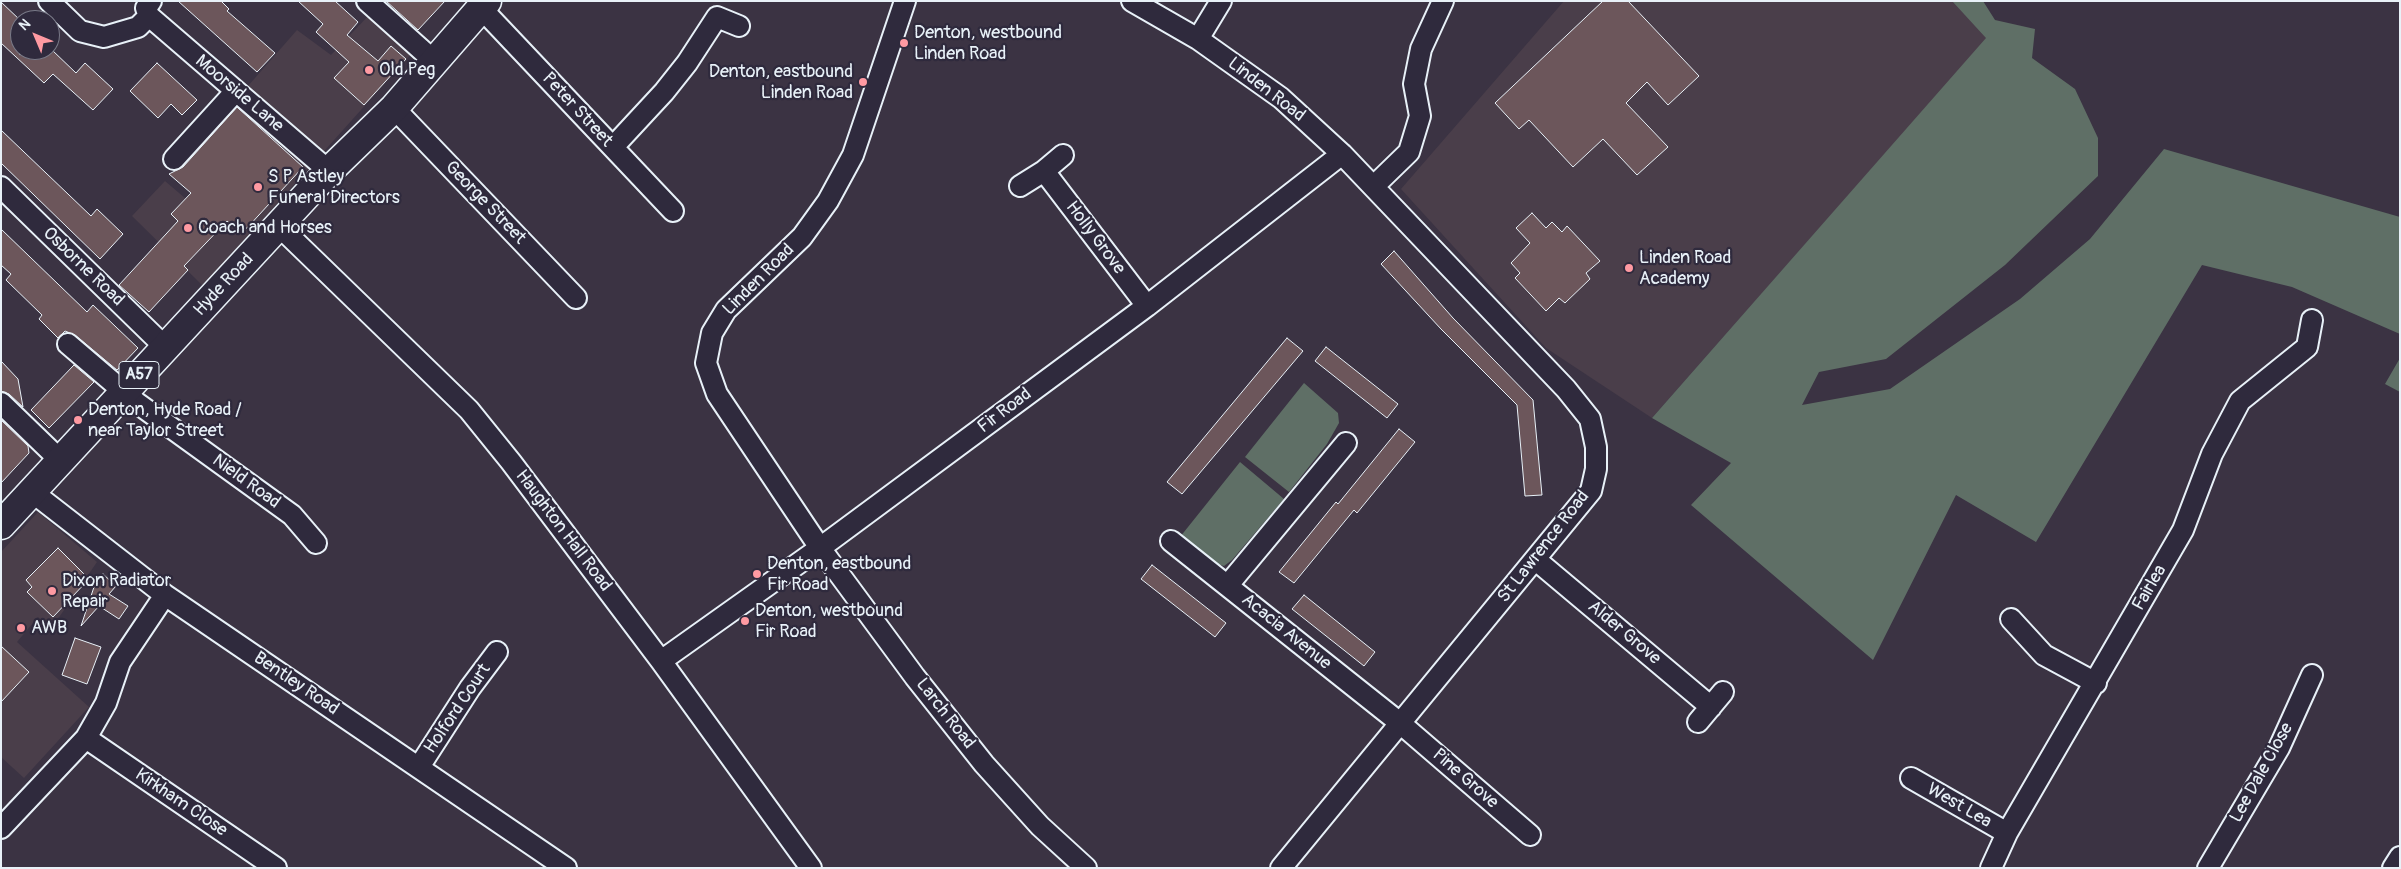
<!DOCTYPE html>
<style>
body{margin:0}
#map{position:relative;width:2401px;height:869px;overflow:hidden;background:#3b3343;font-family:Pangolin,sans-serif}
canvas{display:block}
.frame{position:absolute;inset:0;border:2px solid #e8f1f8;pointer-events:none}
.north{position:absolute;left:10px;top:10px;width:50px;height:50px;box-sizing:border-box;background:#2f2a3d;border:1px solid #797a88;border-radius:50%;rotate:315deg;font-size:14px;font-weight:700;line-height:20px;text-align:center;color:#e8f1f8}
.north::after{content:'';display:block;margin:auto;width:18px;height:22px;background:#ff9aa2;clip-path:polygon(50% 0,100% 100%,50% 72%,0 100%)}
</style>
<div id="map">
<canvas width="2401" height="869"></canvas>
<div class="frame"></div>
<div class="north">N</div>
</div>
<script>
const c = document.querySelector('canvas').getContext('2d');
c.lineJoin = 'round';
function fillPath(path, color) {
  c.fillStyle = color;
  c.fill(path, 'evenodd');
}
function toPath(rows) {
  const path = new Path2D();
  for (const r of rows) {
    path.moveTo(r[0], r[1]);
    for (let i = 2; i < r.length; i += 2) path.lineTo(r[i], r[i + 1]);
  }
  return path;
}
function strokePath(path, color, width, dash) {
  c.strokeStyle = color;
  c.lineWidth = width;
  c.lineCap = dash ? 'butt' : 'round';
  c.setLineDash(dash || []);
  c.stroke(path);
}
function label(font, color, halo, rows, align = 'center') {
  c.font = font + ' Pangolin,sans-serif';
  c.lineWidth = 4.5;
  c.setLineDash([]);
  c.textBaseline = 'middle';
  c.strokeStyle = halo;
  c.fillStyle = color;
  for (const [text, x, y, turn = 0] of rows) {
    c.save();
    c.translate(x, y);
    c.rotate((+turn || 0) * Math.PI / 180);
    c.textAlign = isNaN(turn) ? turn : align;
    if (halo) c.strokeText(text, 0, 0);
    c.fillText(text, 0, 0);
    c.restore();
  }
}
const built = toPath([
 [1564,1,1952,1,1987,38,1652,418,1546,348,1401,189],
 [370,14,413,52,203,286,132,216,165,181,192,204,266,130,234,102,297,30,331,55],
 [38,512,97,562,51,629,38,617,17,642,89,707,24,778,1,757,1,552]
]);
const green = toPath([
 [1952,1,1983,1,1995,20,2035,29,2032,58,2075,89,2098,138,2098,176,2005,265,1886,359,1819,372,1802,405,1890,389,2020,299,2090,239,2164,149,2400,217,2400,334,2292,287,2202,265,2036,542,1956,495,1873,660,1691,505,1731,463,1652,418,1986,38],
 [2400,358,2400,392,2385,384],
 [1304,383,1338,413,1339,423,1327,444,1289,492,1245,457],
 [1240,462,1284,499,1232,560,1224,566,1214,563,1180,537]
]);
const building = toPath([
 [178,1,221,1,229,9,227,11,275,53,257,72,178,1],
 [298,1,335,1,358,22,347,35,378,61,391,46,406,59,364,105,334,78,349,62,316,32,323,24,298,1],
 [386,1,445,1,418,30,386,1],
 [1603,1,1628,1,1699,76,1668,105,1647,82,1626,103,1668,147,1637,175,1603,139,1573,167,1529,120,1519,129,1495,103,1603,1],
 [1,2,20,20,20,55,25,50,52,50,76,73,85,63,113,89,93,110,53,74,44,83,1,43,1,2],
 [157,63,197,100,182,115,171,104,158,118,130,91,157,63],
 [237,107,303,167,247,228,237,230,227,221,184,266,188,270,149,312,119,285,178,221,171,214,191,193,169,174,183,167,237,107],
 [1,130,91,216,97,209,123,234,100,259,1,163,1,130],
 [1532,213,1546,228,1552,222,1562,232,1567,226,1600,261,1586,273,1590,279,1565,303,1559,298,1546,311,1515,278,1520,273,1511,263,1530,243,1516,228,1532,213],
 [1,229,87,312,93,305,138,348,117,370,75,335,65,331,58,338,39,319,42,315,6,280,11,274,1,265,1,229],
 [1394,251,1453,318,1533,400,1542,495,1525,496,1517,405,1441,329,1381,264,1394,251],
 [1287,338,1303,351,1182,494,1167,482,1287,338],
 [1326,347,1398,404,1387,418,1315,361,1326,347],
 [1,361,18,379,23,407,9,394,1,391,1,361],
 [74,365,94,382,49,428,31,410,74,365],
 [1,420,28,446,29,453,1,483,1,420],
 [1399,429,1415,442,1357,513,1354,510,1294,583,1279,572,1336,502,1338,504,1399,429],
 [58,548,89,579,53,617,27,592,32,587,26,580,58,548],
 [1152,565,1226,623,1215,637,1141,579,1152,565],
 [103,574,116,586,109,594,128,606,119,619,99,606,81,626,96,581,103,574],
 [1304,595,1375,652,1364,666,1292,609,1304,595],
 [75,638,101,647,87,684,62,675,75,638],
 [1,646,29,672,1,702,1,646]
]);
const street = toPath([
 [49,1,80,31,104,37,138,27,149,16,146,8,151,1],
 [367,1,434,61],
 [905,1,853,155,828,201,802,237,726,310,712,333,706,363,717,394,820,548,915,677,984,764,1040,826,1086,868],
 [1132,1,1198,39,1281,98,1342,154,1566,389,1590,419,1596,447,1596,469,1591,491,1281,868],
 [481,8,673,211],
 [149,16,329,171],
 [1198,39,1221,1],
 [394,108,576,298],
 [613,147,664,92,687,63,717,17,739,26],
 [1063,155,1044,171,1147,306],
 [174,159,235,92],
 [1020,186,1044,171],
 [1374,186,1409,152,1420,116,1414,84,1421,49,1443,1],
 [1,187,165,347],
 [279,226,469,410,511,462,661,661,811,868],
 [68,344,137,403,292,515,316,543],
 [1,403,61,461],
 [31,491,165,595,566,868],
 [1171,541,1400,723,1530,835],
 [1536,560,1711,707],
 [1228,585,1346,443],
 [2011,619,2044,655,2096,683],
 [661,661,820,548,1147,306,1342,154],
 [1698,722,1723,692],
 [86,738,276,868],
 [419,767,470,688,497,652],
 [1911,778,2007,833],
 [1,828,86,738,106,703,120,662,165,595],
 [1991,868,2007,833,2183,530,2212,454,2240,401,2307,347,2312,320],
 [2208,868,2279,748,2312,675],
 [2393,868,2400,857]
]);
const primary = toPath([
 [1,525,329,171,394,108,487,1]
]);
const markers = [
 [904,43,5,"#ff9aa2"],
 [369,70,5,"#ff9aa2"],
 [863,82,5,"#ff9aa2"],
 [258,187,5,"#ff9aa2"],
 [188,228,5,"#ff9aa2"],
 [1629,268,5,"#ff9aa2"],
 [78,420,5,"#ff9aa2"],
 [757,574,5,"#ff9aa2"],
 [52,591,5,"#ff9aa2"],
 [745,621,5,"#ff9aa2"],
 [21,628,5,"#ff9aa2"]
];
const shields = [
 [139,375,40]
];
const shieldNames = [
 ["A57",139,375]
];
const poiNames = [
 ["Denton, westbound",914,33],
 ["Linden Road",914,54],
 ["Old Peg",379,70],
 ["Denton, eastbound",853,72,"right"],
 ["Linden Road",853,93,"right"],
 ["S P Astley",268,177],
 ["Funeral Directors",268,198],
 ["Coach and Horses",198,228],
 ["Linden Road",1639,258],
 ["Academy",1639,279],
 ["Denton, Hyde Road /",88,410],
 ["near Taylor Street",88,431],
 ["Denton, eastbound",767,564],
 ["Fir Road",767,585],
 ["Dixon Radiator",62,581],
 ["Repair",62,602],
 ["Denton, westbound",755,611],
 ["Fir Road",755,632],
 ["AWB",31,628]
];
const streetNames = [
 ["Linden Road",1266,90,38],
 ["Moorside Lane",239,94,40],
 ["Peter Street",577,110,47],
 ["George Street",485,203,46],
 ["Holly Grove",1095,238,53],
 ["Osborne Road",83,267,44],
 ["Linden Road",759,280,-45],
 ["Hyde Road",224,285,-47],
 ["Fir Road",1005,411,-37],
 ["Nield Road",246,482,36],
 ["Haughton Hall Road",563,531,53],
 ["St Lawrence Road",1544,547,-52],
 ["Fairlea",2150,588,-60],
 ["Acacia Avenue",1286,632,39],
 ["Alder Grove",1624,633,40],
 ["Bentley Road",296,684,34],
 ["Holford Court",458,709,-56],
 ["Larch Road",945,714,52],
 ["Lee Dale Close",2262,773,-61],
 ["Pine Grove",1465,779,41],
 ["Kirkham Close",181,803,34],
 ["West Lea",1959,806,30]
];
fillPath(built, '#4a3e4a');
fillPath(green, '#5f6f66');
fillPath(building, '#6c565b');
strokePath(building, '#e8f1f8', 1);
strokePath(street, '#e8f1f8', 24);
strokePath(primary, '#e8f1f8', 31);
strokePath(street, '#2f2a3d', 20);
strokePath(primary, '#2f2a3d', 28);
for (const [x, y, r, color] of markers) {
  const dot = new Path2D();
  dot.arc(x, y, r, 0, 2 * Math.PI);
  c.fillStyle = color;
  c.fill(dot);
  strokePath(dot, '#2f2a3d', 2);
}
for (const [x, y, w] of shields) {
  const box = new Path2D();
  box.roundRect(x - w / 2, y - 13.5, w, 27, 4);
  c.fillStyle = '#2f2a3d';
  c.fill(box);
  strokePath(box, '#e8f1f8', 1);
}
label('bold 16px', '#e8f1f8', null, shieldNames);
label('18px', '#e8f1f8', '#2f2a3d', poiNames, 'left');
label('18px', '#e8f1f8', '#2f2a3d', streetNames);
</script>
